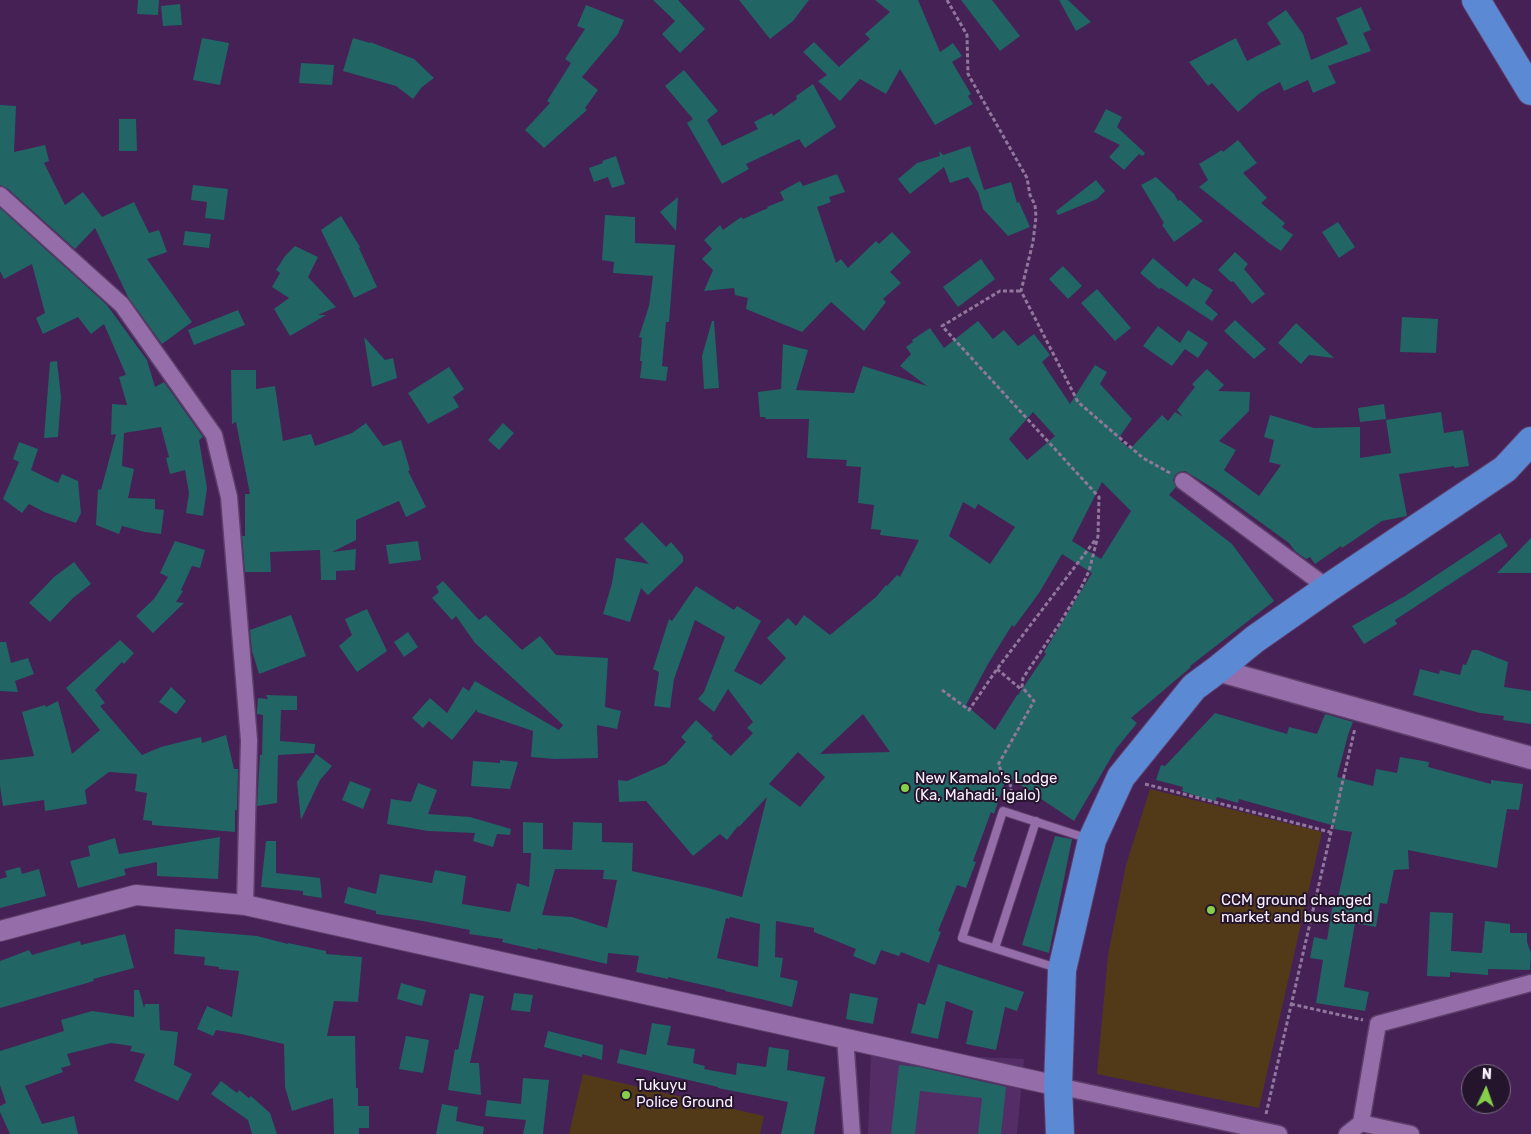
<!DOCTYPE html>
<style>
body{margin:0}
#map{position:relative;width:1531px;height:1134px;overflow:hidden;background:#452156;font-family:Rubik,sans-serif}
canvas{display:block}
.north{position:absolute;left:1461px;top:1064px;width:50px;height:50px;box-sizing:border-box;background:#24142c;border:1px solid #7a6c80;border-radius:50%;rotate:3deg;font-size:14px;font-weight:700;line-height:20px;text-align:center;color:#faf1fe}
.north::after{content:'';display:block;margin:auto;width:18px;height:22px;background:#86cf4b;clip-path:polygon(50% 0,100% 100%,50% 72%,0 100%)}
</style>
<div id="map">
<canvas width="1531" height="1134"></canvas>
<div class="north">N</div>
</div>
<script>
const c = document.querySelector('canvas').getContext('2d');
c.lineJoin = 'round';
function fillPath(path, color) {
  c.fillStyle = color;
  c.fill(path, 'evenodd');
}
function toPath(rows) {
  const path = new Path2D();
  for (const r of rows) {
    path.moveTo(r[0], r[1]);
    for (let i = 2; i < r.length; i += 2) path.lineTo(r[i], r[i + 1]);
  }
  return path;
}
function strokePath(path, color, width, dash) {
  c.strokeStyle = color;
  c.lineWidth = width;
  c.lineCap = dash ? 'butt' : 'round';
  c.setLineDash(dash || []);
  c.stroke(path);
}
function label(font, color, halo, rows, align = 'center') {
  c.font = font + ' Rubik,sans-serif';
  c.lineWidth = 4;
  c.setLineDash([]);
  c.textBaseline = 'middle';
  c.strokeStyle = halo;
  c.fillStyle = color;
  for (const [text, x, y, turn = 0] of rows) {
    c.save();
    c.translate(x, y);
    c.rotate((+turn || 0) * Math.PI / 180);
    c.textAlign = isNaN(turn) ? turn : align;
    if (halo) c.strokeText(text, 0, 0);
    c.fillText(text, 0, 0);
    c.restore();
  }
}
const built = toPath([
 [871,1052,1024,1059,1017,1134,868,1134]
]);
const green = toPath([
 [1150,789,1322,832,1259,1108,1097,1074,1108,955,1126,865],
 [583,1074,764,1116,760,1134,569,1134]
]);
const building = toPath([
 [138,0,159,0,158,15,137,14],
 [653,0,678,0,705,29,680,53,662,34,675,21],
 [739,0,809,0,793,21,770,39],
 [875,0,918,0,940,52,953,43,962,56,952,62,971,94,968,96,973,104,935,125,900,69,886,94,860,79,840,101,818,81,827,75,803,52,814,42,839,67,870,39,865,34,890,12],
 [961,0,992,0,1020,36,1000,51],
 [1059,0,1068,0,1091,22,1076,31],
 [180,4,182,25,163,26,161,6],
 [586,5,624,20,618,34,582,77,598,90,585,108,587,110,544,148,525,130,550,103,547,101,571,63,565,59,585,29,577,26],
 [1361,7,1371,30,1363,33,1371,51,1328,66,1336,83,1313,93,1308,80,1284,91,1280,82,1260,93,1238,112,1212,83,1208,86,1189,62,1236,38,1247,61,1281,44,1267,23,1286,10,1303,34,1311,60,1348,44,1336,18],
 [202,38,229,43,220,85,193,80],
 [353,38,370,43,370,42,414,59,434,78,422,87,413,99,396,86,343,71],
 [301,63,334,65,332,85,299,83],
 [684,70,718,111,707,120,722,146,758,129,754,122,772,113,773,116,797,99,796,96,813,84,836,127,805,148,799,139,746,164,749,169,722,184,687,123,693,119,665,86],
 [0,105,16,106,14,152,45,145,49,161,44,163,65,205,83,192,102,217,134,202,149,233,159,230,167,252,147,259,192,322,162,344,128,297,95,228,75,249,7,188,0,185],
 [1106,109,1122,117,1117,127,1145,153,1143,156,1139,154,1124,170,1109,157,1120,145,1094,132],
 [119,119,136,119,137,151,119,151],
 [1238,140,1257,163,1243,173,1267,198,1261,203,1285,223,1282,227,1293,235,1281,251,1269,243,1199,187,1208,180,1199,164,1222,150,1223,152],
 [970,146,984,190,1011,182,1017,203,1019,202,1030,227,1008,236,983,209,978,192,968,177,950,183,944,167,910,194,898,179,917,163,940,156,939,151,943,155],
 [616,156,625,184,612,188,608,177,594,182,589,168,603,163,602,161],
 [837,174,845,192,829,197,831,202,817,207,836,263,841,259,848,268,876,241,879,244,892,232,911,252,890,272,901,283,883,299,886,302,864,331,831,302,802,332,746,309,748,298,735,295,734,288,704,291,713,270,702,259,712,249,704,240,720,225,723,230,741,217,743,219,768,208,767,207,784,200,780,192,800,181,803,186],
 [1156,177,1174,194,1178,201,1180,200,1203,221,1174,242,1162,225,1164,223,1141,185],
 [1096,180,1105,191,1097,199,1058,215,1056,211],
 [193,185,228,189,224,220,205,218,207,202,191,200],
 [678,197,676,231,660,212],
 [0,208,107,305,147,360,155,387,164,382,203,437,199,440,207,488,203,516,186,513,189,493,185,470,170,474,166,458,169,457,161,427,124,433,122,466,134,469,128,498,155,499,155,509,164,510,161,534,145,532,122,526,119,534,96,525,98,489,101,490,116,434,111,435,112,404,127,405,119,377,126,375,104,324,91,334,78,317,43,334,36,318,45,313,32,264,4,279,0,271],
 [605,215,635,217,635,243,675,245,669,322,666,322,662,366,668,367,666,381,640,378,642,361,640,361,642,338,639,337,649,306,653,276,613,273,614,262,602,260],
 [341,216,360,247,359,248,377,287,354,298,321,230],
 [1338,222,1355,247,1339,258,1322,232],
 [185,231,211,234,209,248,183,245],
 [295,246,318,257,308,277,336,307,318,315,326,315,290,336,274,309,289,298,272,287,280,273,276,270,285,256],
 [1235,252,1248,264,1244,269,1265,294,1252,304,1233,281,1231,282,1218,270],
 [1153,258,1187,287,1193,278,1213,290,1205,303,1218,314,1212,321,1161,288,1159,289,1140,273],
 [981,259,995,279,958,307,943,287],
 [1063,266,1082,286,1068,299,1049,279],
 [1097,289,1131,328,1115,341,1081,303],
 [238,310,245,325,194,345,188,330],
 [1402,317,1438,319,1436,353,1400,352],
 [1235,320,1266,349,1254,359,1224,331],
 [712,321,714,321,719,388,704,389,702,356],
 [978,321,993,339,1004,330,1018,346,1034,334,1050,355,1042,362,1070,404,1095,365,1107,372,1100,384,1132,419,1118,439,1130,449,1162,415,1168,421,1175,412,1183,417,1177,410,1195,387,1192,384,1207,369,1224,385,1218,391,1250,392,1249,411,1219,441,1236,450,1224,470,1259,496,1281,465,1269,462,1274,440,1264,437,1270,415,1314,428,1360,427,1360,458,1391,453,1386,420,1441,412,1444,433,1463,430,1469,466,1454,468,1454,466,1399,474,1407,516,1382,521,1342,548,1341,546,1315,564,1310,557,1306,559,1295,551,1289,543,1216,490,1185,471,1179,472,1175,475,1173,480,1176,487,1169,495,1232,544,1274,601,1190,666,1191,667,1131,718,1137,723,1116,749,1074,821,1007,776,994,814,991,812,973,861,976,862,966,888,957,885,938,931,941,932,929,963,901,952,899,956,881,950,875,965,853,956,856,949,814,932,814,928,776,921,775,957,783,958,780,977,798,981,792,1007,765,1000,725,991,725,990,668,977,668,979,636,972,639,956,608,953,607,964,538,948,537,950,502,942,503,939,469,934,470,930,423,921,376,914,376,911,344,903,348,887,376,894,380,874,432,883,435,870,466,876,462,904,510,912,517,883,529,887,531,853,523,853,523,822,543,823,543,849,572,850,573,822,602,823,602,842,633,843,632,871,708,888,742,897,767,797,739,827,738,826,727,840,720,834,693,856,646,801,619,802,618,780,627,781,666,764,686,742,681,737,696,720,713,736,711,738,731,756,753,733,747,728,753,722,728,689,714,712,698,699,704,692,725,637,695,620,674,679,670,708,654,706,659,672,653,669,669,619,672,621,696,586,734,610,737,606,761,621,734,671,761,685,786,658,767,638,788,618,796,626,804,615,830,635,876,597,886,585,887,586,897,575,900,577,919,540,880,535,881,530,871,529,874,505,858,503,861,467,846,466,847,460,807,458,809,419,766,419,765,417,760,417,758,392,781,389,783,344,808,350,796,390,854,393,863,366,927,386,900,366,911,354,906,347,913,342,912,340,930,328,944,348],
 [1033,412,1055,436,1027,460,1009,439],
 [1102,482,1131,511,1101,559,1072,541],
 [963,502,975,509,978,504,1015,527,990,564,949,536],
 [1062,554,1092,573,1044,652,1046,654,1018,695,1017,695,995,730,966,705,988,664,1012,625,1014,627,1039,593],
 [863,714,890,752,820,754],
 [798,752,825,777,800,807,769,784],
 [555,869,604,870,603,879,617,880,607,928,572,917,542,915],
 [730,917,760,924,758,967,717,958,726,918,729,919],
 [1296,323,1334,358,1309,355,1301,364,1278,343],
 [1158,326,1180,343,1188,330,1208,343,1198,358,1185,349,1172,366,1143,346],
 [364,337,385,360,393,358,397,378,372,387],
 [57,361,61,397,58,437,44,438,50,362],
 [449,367,464,389,453,397,459,407,428,424,408,393],
 [231,370,256,370,256,389,275,386,283,441,311,434,315,446,352,433,366,423,383,446,401,440,410,470,408,471,426,507,406,517,399,501,356,520,356,540,332,552,356,549,355,570,336,571,336,580,321,580,320,550,270,552,271,572,245,572,242,536,245,536,245,494,250,494,236,422,232,424],
 [1384,404,1386,419,1360,422,1358,408],
 [503,423,514,433,499,450,488,440],
 [19,442,38,449,31,470,58,483,62,474,78,481,81,513,76,523,44,512,29,504,22,513,3,499,19,462,13,459],
 [642,522,666,547,671,542,683,556,683,562,648,595,641,588,630,622,603,614,612,583,616,558,649,564,624,539],
 [1500,533,1508,546,1395,620,1397,624,1364,644,1352,626,1405,596],
 [1531,538,1531,573,1497,573],
 [175,541,205,550,200,568,192,566,181,590,183,591,176,602,184,603,153,633,136,616,154,599,168,577,160,573],
 [418,541,421,560,389,564,386,545],
 [74,562,91,584,73,598,50,622,29,603,54,577],
 [443,581,479,620,486,615,522,650,540,636,556,655,608,658,605,707,621,711,617,729,597,725,598,758,555,759,531,757,533,731,477,712,477,709,452,740,429,721,423,728,412,718,430,698,447,713,463,687,469,691,475,681,559,730,563,725,475,643,456,616,452,620,432,598,439,592,436,587],
 [367,609,387,651,357,672,339,646,352,635,345,619],
 [291,615,306,656,259,674,252,651,250,630],
 [408,632,418,647,404,657,394,642],
 [120,640,134,653,124,664,122,662,95,690,105,703,100,706,142,755,161,747,201,737,202,743,226,735,234,769,238,769,237,810,235,810,235,832,152,825,152,821,143,820,147,793,135,791,137,774,109,772,85,790,87,804,45,811,44,800,3,806,0,786,0,760,34,756,22,712,45,705,46,707,58,701,72,754,100,730,66,688],
 [0,642,6,642,11,663,28,658,34,674,15,681,18,692,0,691],
 [1472,650,1478,650,1508,662,1504,687,1531,691,1531,724,1503,720,1504,716,1480,713,1413,695,1420,669,1439,674,1440,670,1460,675,1463,664,1466,665],
 [171,687,186,701,176,714,159,702],
 [266,695,297,696,297,710,281,710,280,741,315,744,314,753,278,755,277,803,257,806,260,755,262,755,263,715,257,714,257,710,258,698,268,699],
 [1215,713,1287,734,1289,727,1317,734,1325,714,1353,722,1348,735,1337,777,1373,786,1376,769,1397,773,1400,757,1429,762,1428,767,1491,784,1491,780,1523,784,1519,810,1507,809,1497,868,1408,850,1409,869,1394,870,1387,904,1380,903,1376,927,1355,923,1344,987,1369,992,1365,1011,1316,1003,1323,960,1310,958,1314,937,1327,940,1334,897,1338,898,1352,832,1334,829,1335,826,1239,799,1238,803,1217,797,1215,802,1182,791,1183,787,1156,780,1161,765,1165,766],
 [316,754,332,766,320,780,301,820,297,782],
 [500,760,518,762,510,789,471,786,473,761,500,763],
 [350,781,371,789,363,809,342,800],
 [418,783,437,790,428,814,470,817,511,829,510,835,497,834,493,847,473,841,475,833,428,831,387,824,391,799,411,802],
 [1055,836,1072,839,1049,953,1022,945],
 [220,837,218,879,157,876,157,862,124,869,126,875,78,888,70,861,90,856,88,846,115,838,119,854],
 [266,841,276,841,276,873,320,878,322,898,303,895,303,891,261,887],
 [20,867,22,874,39,869,46,896,0,908,0,879,7,877,5,871],
 [1430,912,1453,913,1451,951,1482,953,1485,921,1510,924,1510,933,1527,933,1527,942,1531,953,1530,970,1488,969,1488,975,1450,972,1450,977,1427,976],
 [175,929,257,936,288,944,288,943,326,951,326,954,362,957,358,1002,334,1001,327,1036,355,1036,356,1088,358,1088,358,1106,369,1106,369,1128,359,1128,359,1134,334,1134,333,1098,292,1111,285,1087,284,1044,241,1034,216,1030,213,1036,197,1029,207,1006,232,1017,239,971,219,969,219,967,204,965,205,957,174,954],
 [125,934,134,968,93,979,94,981,0,1008,0,961,29,950,32,955,80,941,81,945],
 [938,964,1024,992,1017,1011,1005,1007,996,1050,966,1044,973,1011,946,1001,938,1039,911,1033,918,1003,925,1005],
 [401,983,426,990,422,1006,397,999],
 [134,990,139,990,144,1008,145,1004,159,1004,160,1030,178,1032,174,1065,192,1074,178,1101,134,1081,145,1054,130,1051,132,1046,111,1043,67,1054,71,1065,61,1068,63,1072,25,1086,42,1124,74,1116,78,1134,10,1134,0,1112,0,1106,6,1103,0,1085,0,1051,64,1031,61,1020,92,1011,134,1017],
 [470,993,484,996,470,1063,479,1063,481,1095,448,1090,455,1049,458,1050],
 [514,993,533,995,530,1012,511,1010],
 [850,993,878,998,873,1024,846,1019],
 [652,1023,671,1026,667,1045,695,1049,693,1063,705,1066,704,1069,736,1075,737,1063,766,1067,769,1047,789,1050,787,1070,825,1077,814,1134,781,1134,788,1102,718,1088,718,1087,617,1063,620,1049,646,1055],
 [548,1031,603,1045,602,1060,582,1054,582,1057,544,1047],
 [406,1036,429,1040,423,1073,399,1069],
 [899,1065,919,1067,1006,1087,1001,1134,978,1134,982,1098,920,1091,915,1134,891,1134],
 [523,1078,549,1080,543,1134,523,1134,526,1120,485,1116,487,1100,521,1104],
 [221,1081,237,1093,239,1090,249,1098,251,1096,270,1113,277,1134,252,1134,248,1120,211,1094],
 [442,1104,458,1107,456,1121,484,1127,483,1134,436,1134]
]);
const path = toPath([
 [947,0,967,35,968,74,1027,178,1030,195,1035,205,1036,217,1033,242,1021,291,1078,402,1143,458,1170,473],
 [997,669,1022,690],
 [942,690,969,710,997,669,1096,539],
 [1145,784,1330,832],
 [1008,799,1012,788,998,765,1034,701,1022,687,1023,678,1060,623,1081,588,1089,571,1098,536,1099,497,942,326,1000,291,1021,291],
 [1291,1004,1363,1020],
 [1266,1114,1355,728]
]);
const service = toPath([
 [995,948,1036,821],
 [1057,968,962,938,1003,811,1089,839]
]);
const minor = toPath([
 [0,195,122,305,214,435,229,497,249,740,245,905],
 [1183,481,1328,588],
 [845,1037,852,1134],
 [1058,1086,1279,1134],
 [1361,1123,1411,1134],
 [1347,1134,1361,1123,1378,1024,1531,983]
]);
const tertiary = toPath([
 [0,931,136,895,245,905,1058,1086]
]);
const secondary = toPath([
 [1217,670,1531,758]
]);
const trunk = toPath([
 [1476,0,1531,91],
 [1060,1134,1058,1086,1062,970,1092,840,1121,777,1194,687,1217,670,1255,639,1328,588,1505,469,1531,441]
]);
const markers = [
 [905,788,5,"#86cf4b"],
 [1211,910,5,"#86cf4b"],
 [626,1095,5,"#86cf4b"]
];
const poiNames = [
 ["New Kamalo's Lodge",915,779],
 ["(Ka, Mahadi, Igalo)",915,796],
 ["CCM ground changed",1221,901],
 ["market and bus stand",1221,918],
 ["Tukuyu",636,1086],
 ["Police Ground",636,1103]
];
fillPath(built, '#542d66');
fillPath(green, '#523a19');
fillPath(building, '#216564');
strokePath(service, '#5d3e6a', 10);
strokePath(minor, '#5d3e6a', 19);
strokePath(tertiary, '#5d3e6a', 22);
strokePath(secondary, '#5d3e6a', 25);
strokePath(trunk, '#5d3e6a', 30);
strokePath(path, '#90779b', 3, [4, 2.5]);
strokePath(service, '#956ea9', 8);
strokePath(minor, '#956ea9', 16);
strokePath(tertiary, '#956ea9', 20);
strokePath(secondary, '#956ea9', 22);
strokePath(trunk, '#5c89d4', 28);
for (const [x, y, r, color] of markers) {
  const dot = new Path2D();
  dot.arc(x, y, r, 0, 2 * Math.PI);
  c.fillStyle = color;
  c.fill(dot);
  strokePath(dot, '#24142c', 2);
}
label('15px', '#faf1fe', '#24142c', poiNames, 'left');
</script>
